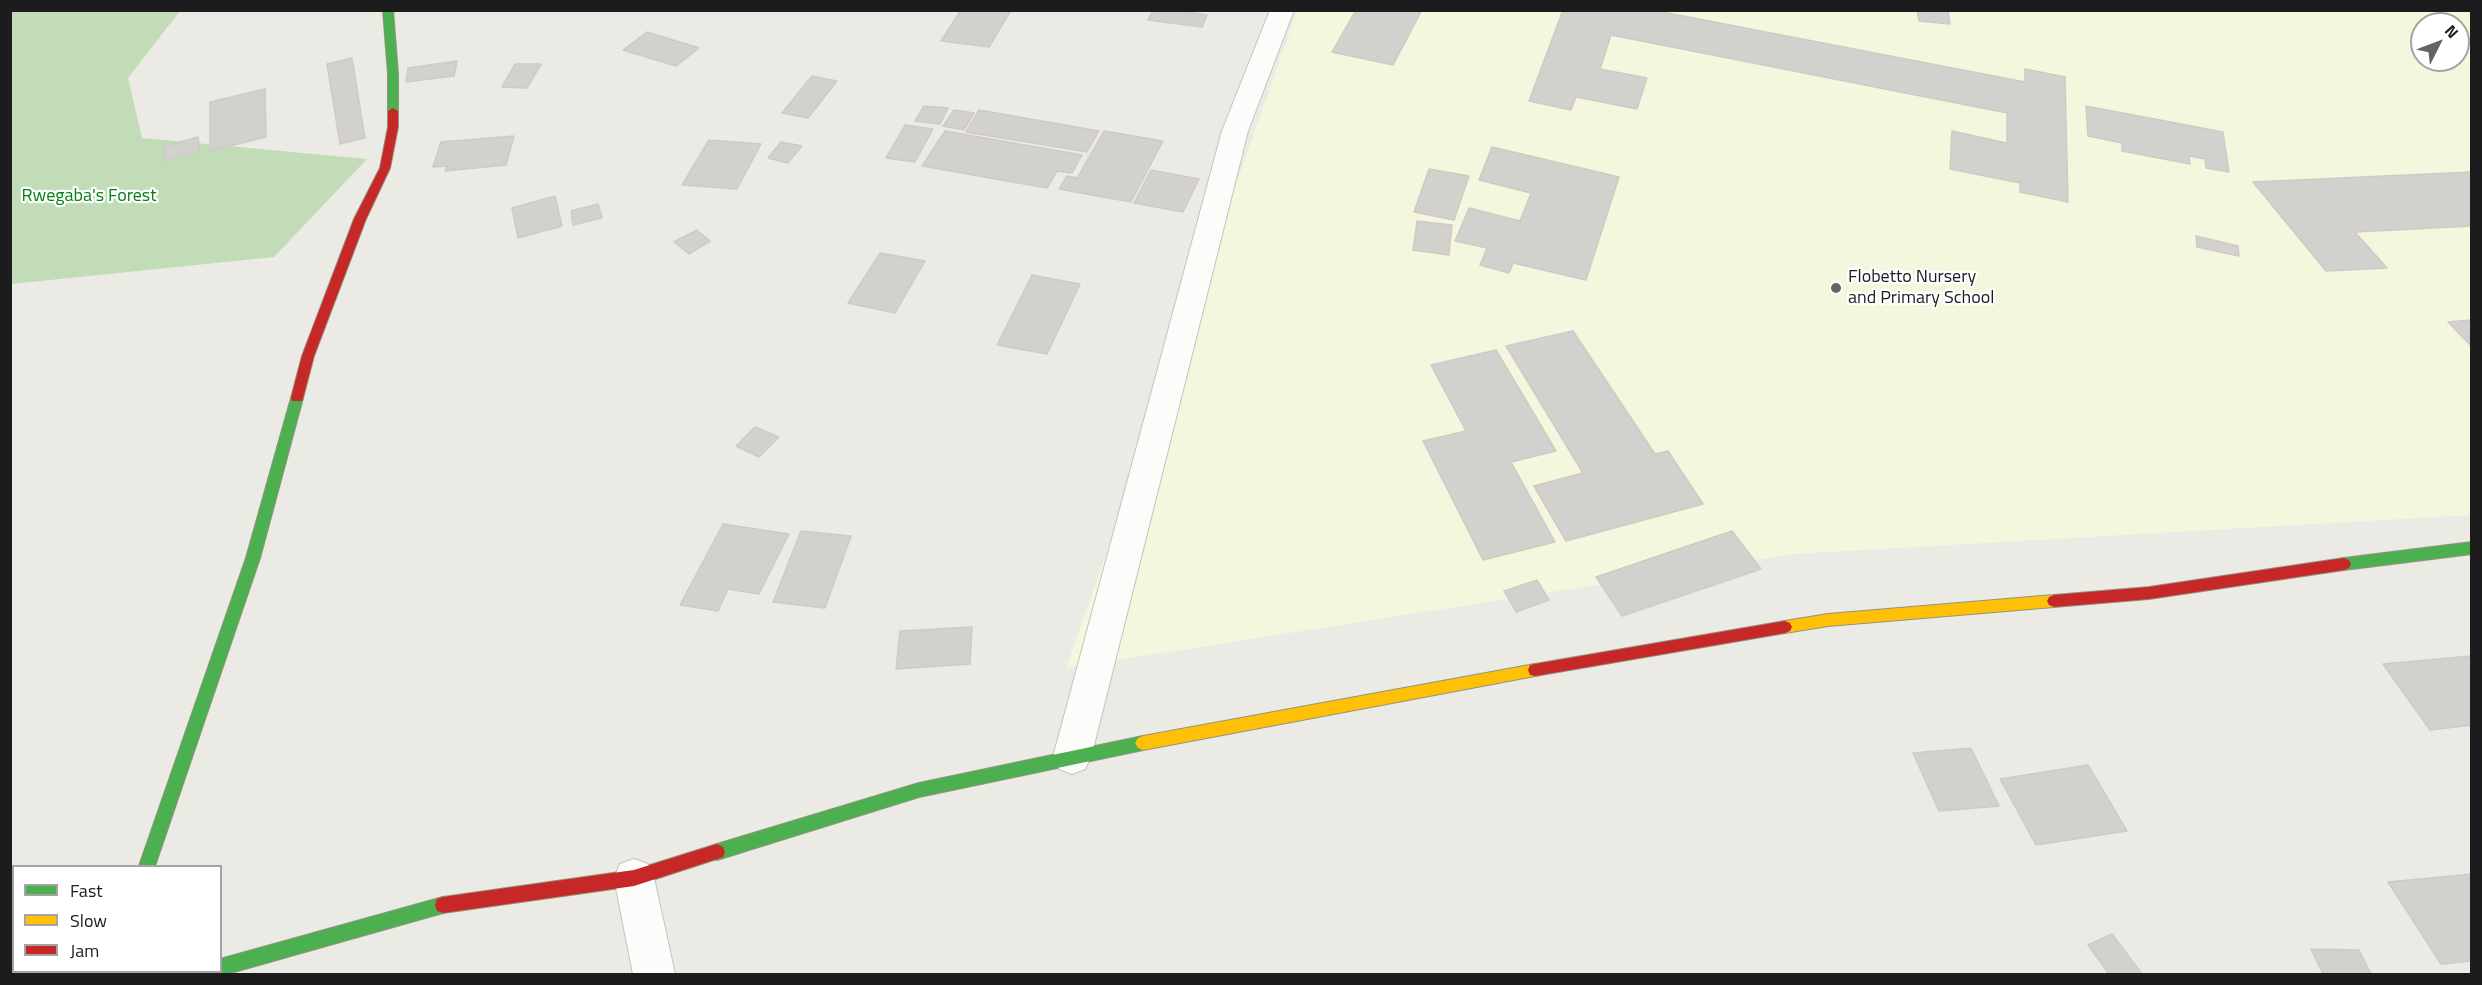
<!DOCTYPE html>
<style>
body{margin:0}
#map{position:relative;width:2482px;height:985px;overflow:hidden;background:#ebeae4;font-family:"Titillium Web",sans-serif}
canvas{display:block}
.frame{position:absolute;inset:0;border:12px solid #1c1c1c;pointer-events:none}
.legend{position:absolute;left:12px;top:865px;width:210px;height:108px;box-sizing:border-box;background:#fff;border:2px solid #a4a4a4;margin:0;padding:8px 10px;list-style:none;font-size:18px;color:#1c1c1c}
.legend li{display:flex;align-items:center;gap:12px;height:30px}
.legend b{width:30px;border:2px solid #a4a4a4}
.north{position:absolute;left:2410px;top:12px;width:60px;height:60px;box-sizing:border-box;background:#fff;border:2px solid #a4a4a4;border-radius:50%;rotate:48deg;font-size:16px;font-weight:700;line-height:24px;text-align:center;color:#1c1c1c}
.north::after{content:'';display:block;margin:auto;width:21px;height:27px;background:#646462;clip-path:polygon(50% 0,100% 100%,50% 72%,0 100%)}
</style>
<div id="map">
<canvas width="2482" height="985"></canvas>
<div class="frame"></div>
<ul class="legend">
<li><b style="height:8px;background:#4caf50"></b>Fast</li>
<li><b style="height:8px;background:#ffc107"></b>Slow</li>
<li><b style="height:8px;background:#c62828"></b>Jam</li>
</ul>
<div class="north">N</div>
</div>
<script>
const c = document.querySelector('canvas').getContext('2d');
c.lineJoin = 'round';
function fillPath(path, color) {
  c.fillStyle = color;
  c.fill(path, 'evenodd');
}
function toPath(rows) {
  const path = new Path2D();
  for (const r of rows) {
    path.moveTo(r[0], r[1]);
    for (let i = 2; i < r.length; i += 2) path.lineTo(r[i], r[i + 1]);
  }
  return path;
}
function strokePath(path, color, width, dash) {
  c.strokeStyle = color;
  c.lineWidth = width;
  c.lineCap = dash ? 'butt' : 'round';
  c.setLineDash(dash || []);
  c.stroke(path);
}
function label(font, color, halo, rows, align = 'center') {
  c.font = font + ' "Titillium Web",sans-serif';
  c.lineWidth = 4.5;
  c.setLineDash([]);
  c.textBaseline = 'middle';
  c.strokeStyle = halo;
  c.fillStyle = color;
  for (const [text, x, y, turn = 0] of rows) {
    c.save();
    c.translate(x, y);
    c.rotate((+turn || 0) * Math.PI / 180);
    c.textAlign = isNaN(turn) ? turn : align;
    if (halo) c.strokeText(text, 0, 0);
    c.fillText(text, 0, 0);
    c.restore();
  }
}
const education = toPath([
 [1297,11,2471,11,2471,515,1794,554,1066,668],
 [2422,24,2458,24,2458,60,2422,60]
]);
const forest = toPath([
 [10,11,180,11,128,78,142,138,367,159,274,257,11,284]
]);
const building = toPath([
 [961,10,1011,10,989,47,941,41,961,10],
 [1153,10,1175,10,1207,15,1202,27,1148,20,1153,10],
 [1356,10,1422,10,1393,65,1332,52,1356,10],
 [1563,10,1652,10,2025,82,2025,69,2065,77,2068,202,2020,192,2020,183,1950,169,1952,131,2007,143,2007,113,1611,35,1600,69,1647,78,1637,109,1576,97,1571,110,1529,101,1563,10],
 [1917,10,1948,10,1950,24,1919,21,1917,10],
 [647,32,699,48,676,66,623,50,647,32],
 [352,58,365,138,340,144,327,64,352,58],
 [457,61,454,76,406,82,408,68,457,61],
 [515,64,541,64,527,88,502,87,515,64],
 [812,76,837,81,808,118,782,113,812,76],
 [265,89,266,137,210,151,210,102,265,89],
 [924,106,948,108,940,124,915,121,924,106],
 [2086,106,2223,132,2229,172,2206,168,2205,159,2189,156,2190,164,2122,151,2122,143,2088,136,2086,106],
 [954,110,974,113,964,130,943,126,954,110],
 [979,110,1099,131,1087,152,966,132,979,110],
 [905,125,933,129,915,162,886,158,905,125],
 [945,131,1082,155,1072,173,1057,171,1047,188,922,166,945,131],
 [1104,131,1163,141,1131,202,1059,189,1067,176,1077,178,1104,131],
 [514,136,506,165,445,171,447,166,433,167,441,142,514,136],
 [198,137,200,151,165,161,163,147,198,137],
 [709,140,761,144,737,189,682,185,709,140],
 [781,142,802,146,788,163,768,158,781,142],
 [1492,147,1619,177,1586,280,1513,263,1509,273,1480,265,1487,248,1455,241,1469,208,1520,221,1531,193,1479,180,1492,147],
 [1429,169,1469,176,1454,220,1414,212,1429,169],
 [1151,170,1199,179,1183,212,1134,203,1151,170],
 [2472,172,2472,226,2355,232,2387,268,2326,271,2253,182,2472,172],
 [555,196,562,226,518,238,512,208,555,196],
 [598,204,602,218,573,225,571,211,598,204],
 [1417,221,1452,225,1449,255,1413,250,1417,221],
 [697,230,710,241,689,254,674,242,697,230],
 [2196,236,2238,246,2239,256,2197,247,2196,236],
 [880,253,925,261,895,313,848,303,880,253],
 [1032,275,1080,284,1047,354,997,345,1032,275],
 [2472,320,2472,347,2448,322,2472,320],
 [1573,331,1655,454,1668,451,1703,504,1566,541,1534,486,1583,473,1506,346,1573,331],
 [1496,350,1556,451,1511,462,1555,542,1483,560,1423,441,1466,431,1431,365,1496,350],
 [755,427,779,437,759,457,736,446,755,427],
 [723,524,789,534,759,594,728,589,718,611,680,605,723,524],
 [801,531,851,536,825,608,773,602,801,531],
 [1732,531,1761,569,1622,616,1596,577,1732,531],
 [1537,580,1549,600,1516,612,1504,591,1537,580],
 [972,627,970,664,896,669,900,631,972,627],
 [2471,656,2472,725,2430,730,2383,664,2471,656],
 [1971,748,1999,806,1939,811,1913,753,1971,748],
 [2088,765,2127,831,2036,845,2000,779,2088,765],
 [2472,874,2472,961,2441,964,2388,882,2472,874],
 [2112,934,2142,974,2109,974,2088,945,2112,934],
 [2311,949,2359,950,2371,974,2323,974,2311,949]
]);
const street = toPath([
 [1270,10,1294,10,1248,131,1091,757,1085,769,1072,774,1059,769,1053,757,1222,131,1270,10],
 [634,859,648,864,654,878,675,974,633,974,614,878,620,864,634,859],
 [89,972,131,972,130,974,88,974,89,972]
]);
const fast = toPath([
 [383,10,393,10,398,74,398,111,393,114,388,111,388,74,383,10],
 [297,393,303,398,260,558,155,866,139,866,246,558,291,398,297,393],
 [2472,542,2472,554,2344,570,2339,568,2337,564,2339,560,2344,558,2472,542],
 [1143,736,1148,738,1151,743,1148,748,1143,750,919,797,717,860,711,857,709,852,711,847,717,844,919,783,1143,736],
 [443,897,449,899,451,905,449,911,443,913,227,974,215,974,213,972,220,972,220,959,443,897]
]);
const slow = toPath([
 [2054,595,2059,597,2061,601,2059,605,2054,607,1828,626,1785,633,1780,631,1778,627,1780,623,1785,621,1828,614,2054,595],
 [1535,664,1540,665,1542,670,1540,675,1535,676,1143,750,1138,748,1135,743,1138,738,1143,736,1535,664]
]);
const jam = toPath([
 [393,108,398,111,398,127,390,168,366,219,314,356,303,398,302,401,292,401,291,398,302,356,354,219,380,168,388,127,388,111,393,108],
 [2344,558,2349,560,2351,564,2349,568,2344,570,2149,599,2054,607,2049,605,2047,601,2049,597,2054,595,2149,587,2344,558],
 [1785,621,1790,623,1792,627,1790,631,1785,633,1535,676,1530,675,1528,670,1530,665,1535,664,1785,621],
 [717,844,723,847,725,852,723,857,634,886,443,913,437,911,435,905,437,899,443,897,634,870,717,844]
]);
const markers = [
 [1836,288,6,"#646462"]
];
const parkNames = [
 ["Rwegaba's Forest",89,197]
];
const poiNames = [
 ["Flobetto Nursery",1848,278],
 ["and Primary School",1848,299]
];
fillPath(education, '#f5f6de');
fillPath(forest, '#c2dcb7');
fillPath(building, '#d3d1cd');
strokePath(building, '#cecbc5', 1.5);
strokePath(street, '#c3c3c0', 2);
strokePath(fast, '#92957c', 2);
strokePath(slow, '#92957c', 2);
strokePath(jam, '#92957c', 2);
fillPath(street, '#fcfcfb');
fillPath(fast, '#4caf50');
fillPath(slow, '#ffc107');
fillPath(jam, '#c62828');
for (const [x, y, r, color] of markers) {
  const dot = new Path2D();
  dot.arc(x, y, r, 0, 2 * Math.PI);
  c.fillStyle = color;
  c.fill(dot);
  strokePath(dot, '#fff', 2);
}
label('18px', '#038115', '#fff', parkNames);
label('18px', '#1c1c1c', '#fff', poiNames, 'left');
</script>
